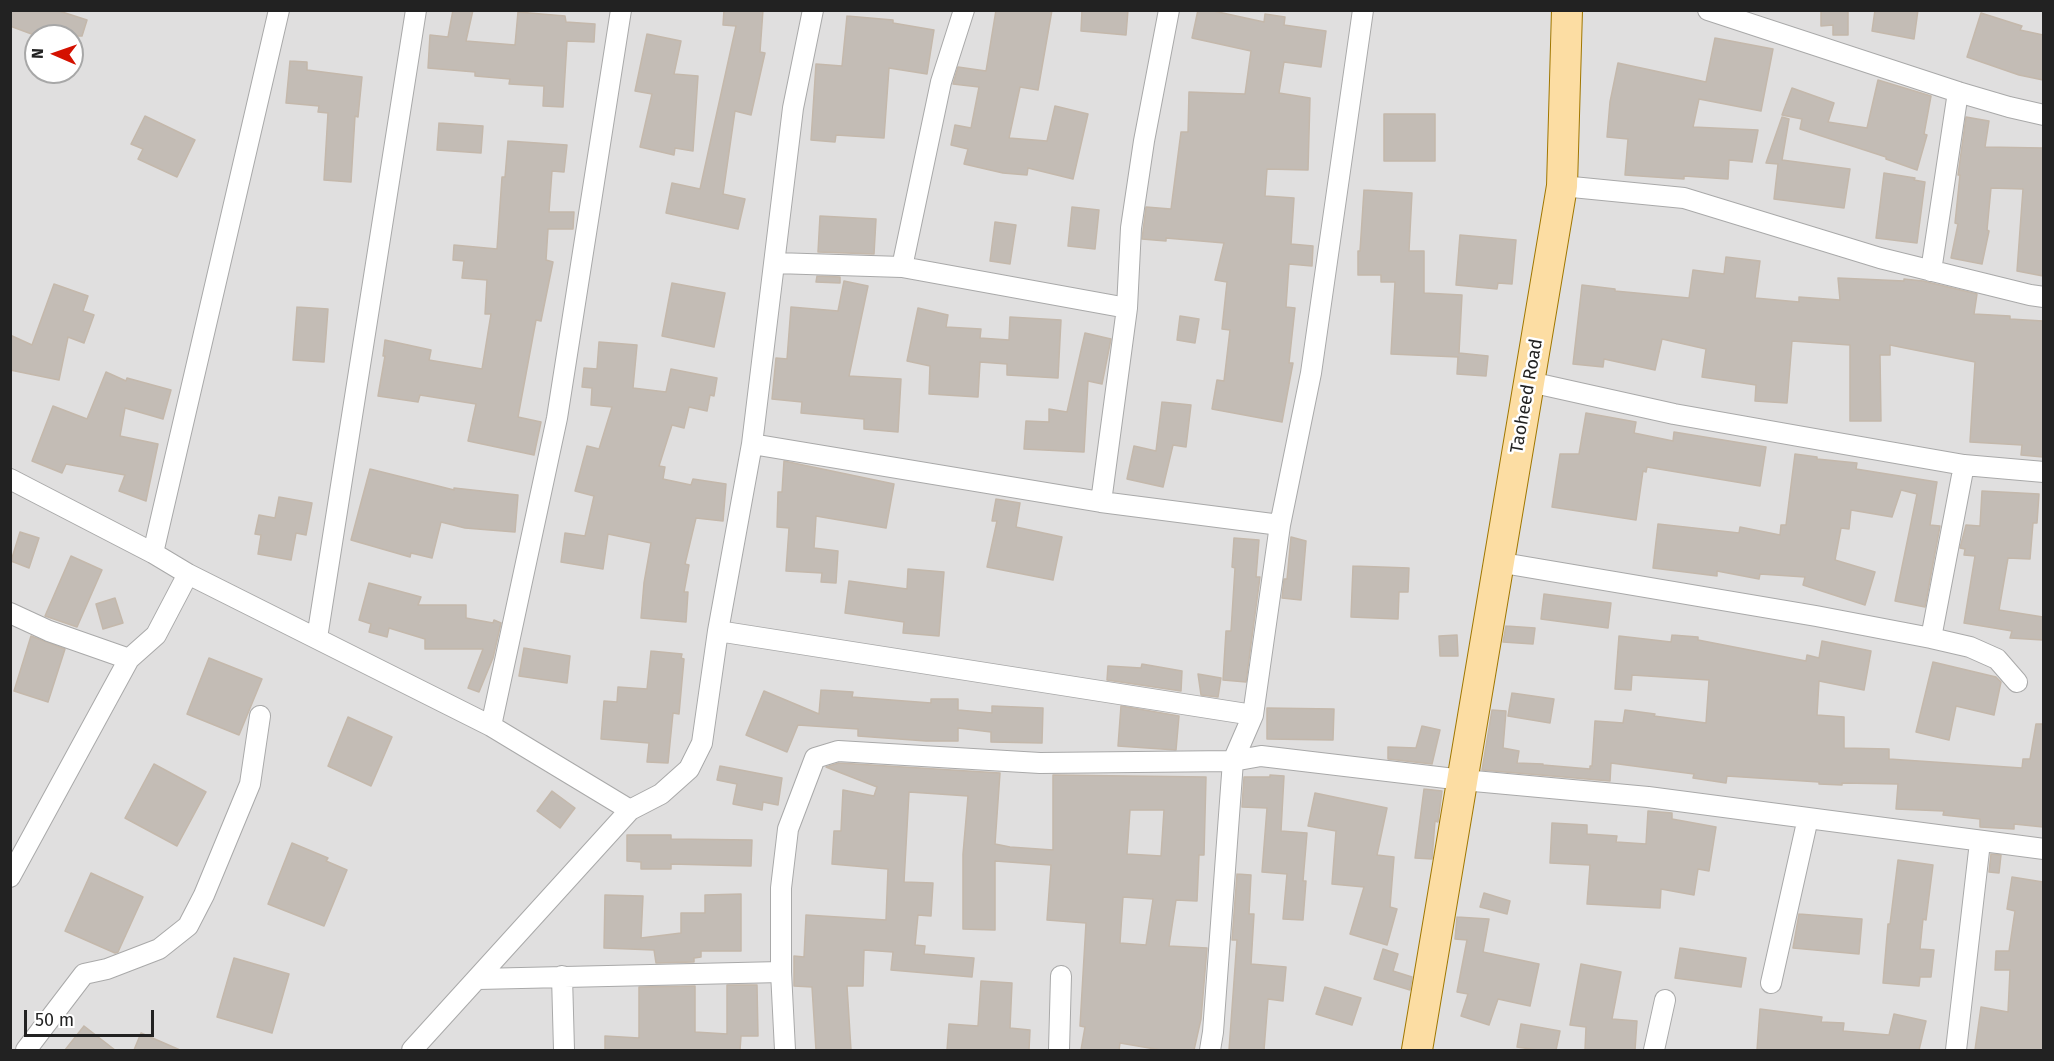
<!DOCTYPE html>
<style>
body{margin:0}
#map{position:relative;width:2054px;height:1061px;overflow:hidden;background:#f2f0e9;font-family:"Fira Sans",sans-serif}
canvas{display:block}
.frame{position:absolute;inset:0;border:12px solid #222;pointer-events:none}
.north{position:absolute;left:24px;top:24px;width:60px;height:60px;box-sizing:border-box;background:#fff;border:2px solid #a7a7a7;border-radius:50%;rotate:272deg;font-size:16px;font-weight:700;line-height:24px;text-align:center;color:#222}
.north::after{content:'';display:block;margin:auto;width:21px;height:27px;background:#d41100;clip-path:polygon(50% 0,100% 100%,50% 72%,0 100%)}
.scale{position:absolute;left:24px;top:1010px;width:130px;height:27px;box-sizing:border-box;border:3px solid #222;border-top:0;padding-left:8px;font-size:18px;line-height:21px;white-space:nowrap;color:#222;-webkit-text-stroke:4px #fff;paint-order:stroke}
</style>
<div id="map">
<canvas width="2054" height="1061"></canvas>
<div class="frame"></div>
<div class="north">N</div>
<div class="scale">50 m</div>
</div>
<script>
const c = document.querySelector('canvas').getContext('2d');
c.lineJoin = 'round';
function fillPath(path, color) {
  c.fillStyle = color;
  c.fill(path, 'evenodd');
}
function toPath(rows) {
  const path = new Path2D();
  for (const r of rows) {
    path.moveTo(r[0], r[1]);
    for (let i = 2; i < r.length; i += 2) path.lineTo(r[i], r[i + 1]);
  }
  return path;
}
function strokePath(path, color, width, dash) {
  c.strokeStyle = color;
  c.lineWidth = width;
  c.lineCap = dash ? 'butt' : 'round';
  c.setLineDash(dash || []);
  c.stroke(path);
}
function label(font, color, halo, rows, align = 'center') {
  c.font = font + ' "Fira Sans",sans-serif';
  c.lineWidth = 5;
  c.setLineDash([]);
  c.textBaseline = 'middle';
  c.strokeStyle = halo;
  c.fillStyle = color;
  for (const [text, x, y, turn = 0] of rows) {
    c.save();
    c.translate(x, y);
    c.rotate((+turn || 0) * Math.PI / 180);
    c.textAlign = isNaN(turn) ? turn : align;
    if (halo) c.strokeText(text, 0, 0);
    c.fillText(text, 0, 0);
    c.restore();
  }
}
const residential = toPath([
 [11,11,2043,11,2043,1050,11,1050],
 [36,36,72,36,72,72,36,72]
]);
const building = toPath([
 [10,10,56,10,87,20,82,36,37,36,10,26,10,10],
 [453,10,473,10,466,41,515,45,518,12,565,16,566,22,595,24,594,42,567,41,563,107,543,106,544,86,509,84,510,79,475,76,475,72,428,68,430,35,448,37,453,10],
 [724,10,763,10,760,52,765,53,751,115,735,111,723,194,745,199,738,229,666,213,672,183,700,189,736,26,723,25,724,10],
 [996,10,1052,10,1038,90,1020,87,1009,138,1047,141,1055,106,1088,114,1073,179,1028,168,1027,175,1003,173,964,164,968,149,951,145,955,125,971,128,979,87,953,84,958,67,986,71,996,10],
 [1082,10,1128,10,1126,35,1081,31,1082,10],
 [1198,10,1209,10,1264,22,1265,14,1285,17,1284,25,1326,31,1321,67,1284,62,1279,93,1310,98,1308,170,1267,169,1265,196,1294,198,1291,244,1313,246,1312,266,1289,264,1286,307,1295,308,1289,363,1293,363,1282,422,1212,409,1217,380,1224,381,1230,330,1222,329,1227,282,1215,280,1224,243,1166,238,1166,241,1142,239,1146,207,1171,209,1181,132,1188,132,1189,92,1245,94,1251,51,1192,38,1198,10],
 [1821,10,1848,10,1848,35,1833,35,1833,25,1821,26,1821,10],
 [1875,10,1918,10,1914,39,1872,31,1875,10],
 [1981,13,2022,26,2020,30,2043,35,2043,80,2019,75,1967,57,1981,13],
 [847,16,893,20,893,23,934,30,927,74,889,68,884,138,836,135,835,142,811,140,816,64,842,66,847,16],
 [647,34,681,41,674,74,698,76,693,151,675,148,674,155,640,147,652,94,635,91,647,34],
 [1715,38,1773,49,1761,111,1699,99,1693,127,1758,130,1752,162,1729,160,1728,179,1684,176,1684,179,1625,175,1628,139,1607,137,1610,102,1618,63,1706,82,1715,38],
 [290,61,307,62,307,70,362,77,358,117,355,116,351,182,324,180,328,113,318,112,319,106,286,103,290,61],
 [1878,80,1931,96,1924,134,1927,135,1917,170,1886,159,1886,157,1800,129,1802,119,1782,115,1792,88,1834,103,1828,122,1867,128,1878,80],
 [1384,114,1435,114,1435,161,1384,161,1384,114],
 [145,116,195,140,177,177,138,159,143,149,131,144,145,116],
 [1782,117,1789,119,1782,160,1850,169,1844,208,1774,199,1778,164,1766,163,1782,117],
 [1966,117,1989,121,1985,147,2043,148,2043,276,2017,271,2023,189,1991,188,1987,230,1989,231,1982,264,1951,258,1958,224,1955,223,1960,175,1958,175,1966,117],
 [439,123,483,126,481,153,437,150,439,123],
 [508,141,567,145,564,172,552,171,549,212,574,212,573,229,548,229,546,260,553,262,541,321,536,320,518,417,541,422,534,455,468,441,476,404,420,395,418,402,378,396,385,356,383,356,385,340,431,350,429,360,482,369,491,314,485,314,487,280,462,278,464,261,453,260,454,245,497,249,502,177,505,177,508,141],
 [1884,173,1915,178,1914,180,1925,182,1917,243,1876,238,1884,173],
 [1364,190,1412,193,1409,251,1424,251,1424,293,1462,295,1459,353,1488,356,1486,376,1457,374,1458,357,1391,354,1395,282,1381,282,1381,275,1358,275,1358,251,1360,251,1364,190],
 [1072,207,1099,210,1095,249,1068,246,1072,207],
 [820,216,876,219,874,254,818,252,820,216],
 [995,222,1016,225,1010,264,990,261,995,222],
 [1460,235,1516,240,1512,284,1498,283,1497,289,1456,285,1460,235],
 [1726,257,1760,261,1755,298,1799,302,1799,297,1840,300,1838,278,1904,281,1904,279,1923,281,1977,294,1974,314,2010,316,2010,319,2043,321,2043,457,2021,455,2022,445,1970,442,1975,362,1890,345,1890,355,1880,355,1881,421,1850,421,1850,345,1792,341,1787,403,1755,401,1756,385,1702,377,1706,349,1662,339,1655,370,1604,359,1603,367,1573,364,1582,285,1615,289,1615,291,1689,298,1693,270,1724,274,1726,257],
 [817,276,840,277,840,283,816,282,817,276],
 [844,281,868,286,849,376,901,379,898,432,864,429,864,419,801,413,802,402,772,399,776,358,787,359,791,307,838,311,844,281],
 [672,283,725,293,714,347,662,336,672,283],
 [54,284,88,296,83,311,94,315,84,343,68,337,59,380,10,370,10,335,32,345,54,284],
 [297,307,328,309,324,362,293,360,297,307],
 [918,308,948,315,946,327,981,329,980,338,1009,340,1010,317,1061,320,1058,378,1007,375,1007,364,980,362,978,397,929,394,930,366,907,361,918,308],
 [1180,316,1199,319,1195,343,1177,340,1180,316],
 [1085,333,1111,339,1102,384,1088,381,1084,452,1024,449,1026,421,1049,422,1049,409,1067,412,1085,333],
 [599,342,637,345,633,388,666,392,671,369,717,378,714,396,710,395,707,411,689,407,684,428,672,425,659,466,665,467,663,479,691,485,693,479,726,484,723,521,696,518,685,564,689,565,684,592,688,592,686,622,641,618,644,583,651,543,608,534,603,569,561,562,565,533,585,536,594,496,575,491,587,446,599,449,612,407,591,405,592,388,582,387,584,368,597,369,599,342],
 [106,372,126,381,127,378,171,390,163,419,125,408,120,436,158,444,146,501,119,491,125,475,66,464,62,473,32,461,53,406,87,419,106,372],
 [1162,402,1191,405,1186,447,1173,445,1163,487,1127,479,1134,446,1156,451,1162,402],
 [1586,413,1636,422,1634,433,1673,441,1674,432,1766,447,1760,486,1647,467,1646,472,1643,471,1636,520,1552,507,1560,454,1579,454,1586,413],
 [1795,454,1817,457,1817,459,1857,463,1856,469,1937,482,1930,525,1940,526,1925,607,1895,601,1917,494,1901,490,1892,517,1851,510,1849,529,1841,528,1835,560,1875,572,1865,605,1803,585,1805,577,1760,574,1759,579,1717,571,1717,576,1653,568,1658,524,1739,533,1740,527,1780,535,1781,525,1786,525,1795,454],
 [784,461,894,484,886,528,816,516,814,548,838,551,836,583,821,582,822,573,786,571,789,528,777,527,778,492,782,492,784,461],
 [370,469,454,490,454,488,518,495,515,532,465,528,441,522,432,558,411,553,410,557,351,540,370,469],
 [1982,491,2039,494,2037,523,2033,523,2030,559,2008,558,1999,610,2043,617,2043,640,2010,638,2012,631,1964,623,1975,556,1964,555,1965,549,1960,548,1966,525,1980,526,1982,491],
 [279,497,312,503,306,535,296,533,291,560,258,554,261,535,255,534,259,515,275,518,279,497],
 [996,499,1020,503,1016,527,1062,537,1053,580,987,567,997,521,992,521,996,499],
 [20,532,39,538,29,568,11,561,20,532],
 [1291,537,1306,541,1301,600,1282,598,1284,579,1287,579,1291,537],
 [1234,538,1259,540,1256,577,1260,577,1246,682,1223,680,1226,631,1231,631,1235,568,1232,567,1234,538],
 [71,556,102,570,77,627,45,616,71,556],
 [1353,566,1409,568,1408,592,1399,592,1398,619,1351,617,1353,566],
 [908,569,944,572,939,636,903,633,904,622,845,613,849,581,907,589,908,569],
 [369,583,421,597,418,605,466,605,466,618,493,623,494,620,501,623,493,658,479,692,468,688,483,649,425,649,425,639,389,628,387,637,369,632,371,624,359,620,369,583],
 [1544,594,1611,603,1608,628,1541,619,1544,594],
 [115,598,123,623,103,629,96,604,115,598],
 [1506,626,1535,628,1533,644,1503,642,1506,626],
 [1457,635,1458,656,1440,656,1439,636,1457,635],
 [1672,635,1698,637,1698,640,1806,661,1807,655,1819,658,1822,641,1871,651,1864,690,1819,681,1817,715,1844,717,1844,748,1889,749,1889,759,2022,768,2023,759,2030,759,2036,724,2043,724,2043,827,2014,824,2014,829,1980,827,1980,819,1943,815,1944,811,1896,809,1898,784,1842,783,1842,785,1819,784,1819,782,1727,776,1726,783,1693,778,1694,774,1611,763,1610,781,1482,770,1492,710,1506,711,1503,748,1519,751,1517,763,1543,764,1543,765,1590,769,1590,766,1592,766,1595,721,1623,723,1625,710,1655,714,1654,716,1706,723,1709,680,1632,675,1631,690,1615,689,1619,636,1671,642,1672,635],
 [31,636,65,649,48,702,14,691,31,636],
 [524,648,570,656,567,683,519,676,524,648],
 [651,651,682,654,681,658,684,659,679,714,673,713,668,763,647,762,649,743,601,739,604,701,617,702,618,687,647,689,651,651],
 [209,658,262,679,239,735,187,714,209,658],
 [1933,662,1996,677,2001,682,1994,715,1956,706,1949,740,1916,732,1933,662],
 [1142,664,1182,671,1181,691,1107,680,1108,666,1141,668,1142,664],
 [1198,674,1221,678,1218,697,1201,695,1198,674],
 [821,690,853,692,852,697,931,703,931,699,958,699,958,710,992,713,992,706,1043,708,1042,743,991,742,991,732,958,728,958,741,926,741,858,736,858,729,798,725,787,752,746,735,764,691,819,714,821,690],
 [1512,693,1554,699,1550,723,1508,716,1512,693],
 [1121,706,1179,716,1176,750,1118,746,1121,706],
 [1267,708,1334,709,1333,740,1267,739,1267,708],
 [348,717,392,737,371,786,328,766,348,717],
 [1422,726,1440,730,1432,764,1388,759,1388,747,1416,748,1422,726],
 [839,763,1000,773,995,844,1010,847,1053,850,1053,775,1206,777,1204,855,1199,855,1197,901,1176,900,1169,946,1207,948,1201,1019,1194,1050,1161,1050,1120,1043,1119,1050,1081,1050,1085,1027,1080,1026,1086,923,1047,920,1051,865,995,861,995,930,963,929,963,854,968,796,909,792,904,882,933,883,931,916,918,915,915,945,925,946,924,954,974,958,972,977,891,970,893,952,864,950,863,986,847,986,851,1050,816,1050,812,987,794,986,794,956,804,957,806,915,886,920,888,869,832,864,834,831,841,831,843,790,874,796,877,787,826,767,839,763],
 [1130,810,1164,810,1161,856,1127,854,1130,810],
 [1123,897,1153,899,1146,945,1120,943,1123,897],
 [154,764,206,792,177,846,125,818,154,764],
 [720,766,782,778,778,805,763,802,762,810,733,804,737,784,717,780,720,766],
 [1270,775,1284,776,1281,831,1307,833,1303,881,1306,881,1303,920,1283,919,1287,874,1262,872,1267,808,1242,807,1244,777,1270,777,1270,775],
 [1424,789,1442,791,1438,822,1435,821,1432,859,1415,858,1424,789],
 [552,791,575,808,560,828,537,811,552,791],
 [1315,793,1387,808,1377,855,1394,857,1390,907,1397,909,1387,945,1350,934,1364,887,1332,884,1336,831,1308,826,1315,793],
 [1648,811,1672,813,1672,819,1716,827,1709,871,1698,869,1694,895,1661,889,1660,908,1587,904,1590,865,1550,863,1552,823,1587,825,1587,834,1617,836,1616,842,1646,844,1648,811],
 [627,835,671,835,671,839,752,840,751,866,671,864,671,869,641,869,641,862,627,861,627,835],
 [292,843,328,858,326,861,347,870,324,926,268,904,292,843],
 [1991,854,2001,855,1999,873,1989,872,1991,854],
 [1898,860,1933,865,1926,920,1923,919,1920,949,1934,950,1931,977,1920,977,1919,986,1883,983,1888,924,1890,924,1898,860],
 [91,873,143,897,118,952,115,953,65,931,91,873],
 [1237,874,1251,875,1249,914,1254,914,1251,964,1286,967,1283,1001,1268,999,1264,1050,1229,1050,1237,940,1232,940,1237,874],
 [2012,877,2043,882,2043,1050,1975,1050,1981,1007,2008,1012,2010,970,1995,970,1996,951,2009,951,2015,911,2007,909,2012,877],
 [1484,893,1510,901,1507,914,1480,907,1484,893],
 [741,894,741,951,701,951,701,957,694,958,694,962,656,963,654,950,604,948,605,895,643,896,641,938,681,933,681,913,705,913,705,895,741,894],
 [1799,914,1862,919,1859,954,1793,948,1799,914],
 [1457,917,1489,919,1483,952,1539,964,1530,1006,1498,999,1489,1025,1461,1016,1468,994,1457,992,1467,940,1455,939,1457,917],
 [1680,948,1746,958,1741,987,1675,978,1680,948],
 [1383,949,1398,954,1393,971,1412,977,1410,990,1374,979,1383,949],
 [234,958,289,974,272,1033,217,1017,234,958],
 [1581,964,1621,972,1612,1019,1637,1021,1635,1050,1585,1050,1586,1027,1570,1025,1581,964],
 [981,981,1012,983,1010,1028,1030,1030,1029,1050,947,1050,949,1024,978,1026,981,981],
 [727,985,757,985,758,1036,741,1036,740,1050,605,1050,605,1036,639,1038,639,987,695,986,695,1032,727,1034,727,985],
 [1325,987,1361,998,1352,1025,1316,1014,1325,987],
 [1760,1009,1822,1017,1821,1022,1844,1023,1843,1031,1889,1035,1894,1014,1926,1021,1919,1050,1757,1050,1760,1009],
 [1521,1024,1560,1031,1556,1050,1537,1050,1517,1047,1521,1024],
 [84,1026,115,1050,65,1050,84,1026],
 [141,1033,180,1050,134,1050,141,1033]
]);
const street = toPath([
 [1708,10,1958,92,2009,107,2044,115],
 [1562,186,1684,198,1880,258,2030,295,2044,297],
 [775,263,902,267,1127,308],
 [902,267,941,82,964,10],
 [1931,271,1958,92],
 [1530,382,1674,414,1798,436,1964,465,2044,472],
 [752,444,1101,502,1280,525],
 [10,479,153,553,188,574,491,726,630,810,412,1050],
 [1101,502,1127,308,1131,228,1144,141,1169,10],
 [153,553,279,10],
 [1497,562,1816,616,1931,638,1970,647,1997,659,2017,682],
 [10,613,49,631,129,659],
 [718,631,1253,715],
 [317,638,416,10],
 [1931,638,1964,465],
 [491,726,557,418,621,10],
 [630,810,661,794,689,769,702,743,718,631,752,444,793,108,813,10],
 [10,877,129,659,156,635,188,574],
 [562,976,564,1050],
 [478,979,781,972],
 [1771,983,1808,818],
 [26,1050,84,974,107,969,159,949,188,926,204,895,250,784,260,716],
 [785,1050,781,972,781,888,788,829,815,758,838,751,1040,763,1233,761,1261,756,1463,780,1648,797,2044,849],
 [1059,1050,1061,976],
 [1210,1050,1213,1032,1233,761,1253,715,1280,525,1311,373,1363,10],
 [1654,1050,1665,1000],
 [1956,1050,1980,842]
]);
const primary = toPath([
 [1417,1050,1562,186,1567,10]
]);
const streetNames = [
 ["Taoheed Road",1527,396,-80]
];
fillPath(residential, '#e0dfdf');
fillPath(building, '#c3bcb5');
strokePath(building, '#c4b8ab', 1.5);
strokePath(street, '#a9a9a9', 22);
strokePath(primary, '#a07700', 32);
strokePath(street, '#fff', 20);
strokePath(primary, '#fcdda3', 30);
label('18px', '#222', '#fff', streetNames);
</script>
